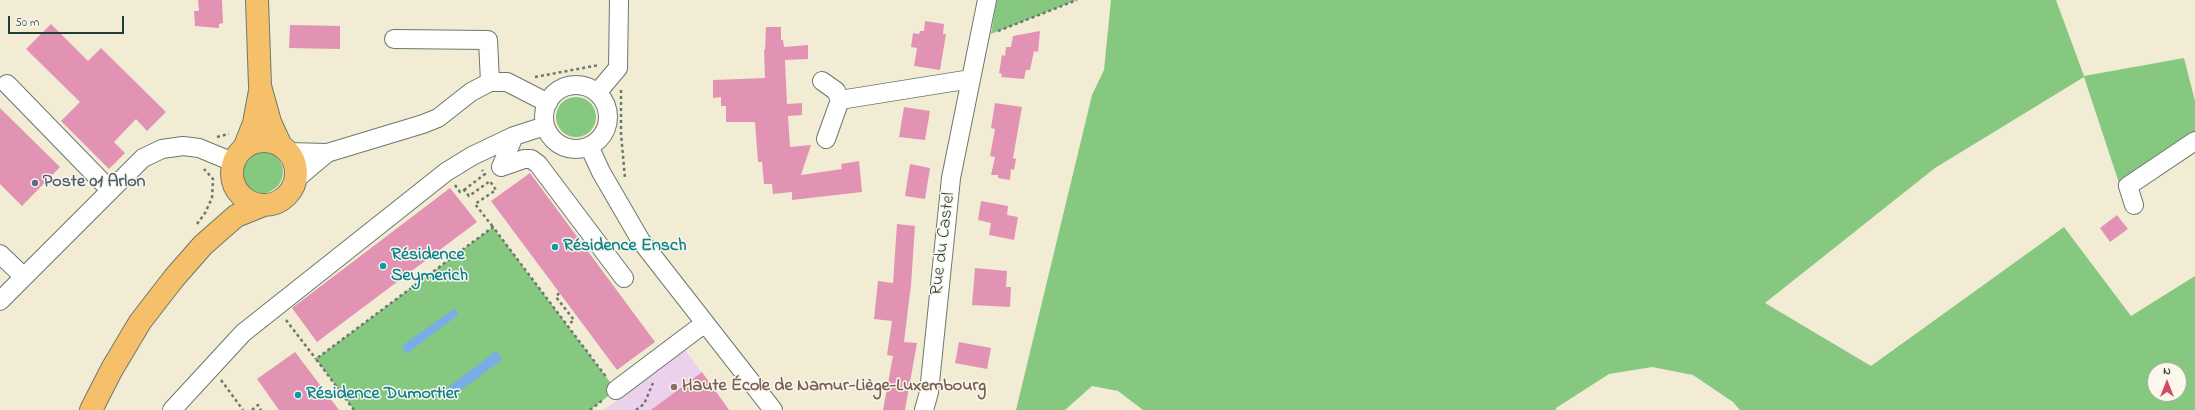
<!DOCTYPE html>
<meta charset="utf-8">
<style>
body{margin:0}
#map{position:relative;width:2195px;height:410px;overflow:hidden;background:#f2ecd5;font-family:"Indie Flower",sans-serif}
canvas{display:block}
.north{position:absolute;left:2147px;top:362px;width:40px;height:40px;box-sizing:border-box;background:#fbf7ec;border:1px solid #a3ada2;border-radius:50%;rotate:0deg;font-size:11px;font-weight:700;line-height:16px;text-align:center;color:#1f3d34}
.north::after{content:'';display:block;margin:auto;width:14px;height:18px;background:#d1495b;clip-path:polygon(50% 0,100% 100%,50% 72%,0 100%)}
.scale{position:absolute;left:8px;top:16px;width:116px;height:18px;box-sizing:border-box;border:2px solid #1f3d34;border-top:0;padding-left:5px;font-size:12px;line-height:14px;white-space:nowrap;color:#1f3d34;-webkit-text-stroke:3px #fbf7ec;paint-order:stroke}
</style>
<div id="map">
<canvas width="2195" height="410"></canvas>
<div class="north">N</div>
<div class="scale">50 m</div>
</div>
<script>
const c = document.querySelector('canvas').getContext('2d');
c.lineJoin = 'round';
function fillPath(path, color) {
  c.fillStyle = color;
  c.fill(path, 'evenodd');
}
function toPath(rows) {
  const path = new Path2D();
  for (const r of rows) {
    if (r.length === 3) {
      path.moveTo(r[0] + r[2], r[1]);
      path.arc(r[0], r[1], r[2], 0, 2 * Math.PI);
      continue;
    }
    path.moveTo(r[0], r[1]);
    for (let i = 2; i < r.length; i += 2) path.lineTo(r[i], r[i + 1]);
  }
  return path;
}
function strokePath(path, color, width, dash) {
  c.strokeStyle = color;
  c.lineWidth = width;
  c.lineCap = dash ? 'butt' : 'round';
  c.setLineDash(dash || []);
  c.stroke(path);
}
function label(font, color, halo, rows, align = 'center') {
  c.font = font + ' "Indie Flower",sans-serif';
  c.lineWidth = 3;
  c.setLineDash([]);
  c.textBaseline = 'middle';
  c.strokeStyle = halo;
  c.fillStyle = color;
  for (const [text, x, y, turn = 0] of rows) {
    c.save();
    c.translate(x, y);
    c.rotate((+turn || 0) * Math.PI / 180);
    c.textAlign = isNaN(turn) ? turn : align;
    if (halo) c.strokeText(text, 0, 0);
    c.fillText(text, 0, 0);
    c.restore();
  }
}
const built = toPath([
 [685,350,723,401,711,410,604,410]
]);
const green = toPath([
 [997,0,1077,0,991,34],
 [1111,0,2056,0,2084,76,2184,58,2195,101,2195,134,2119,183,2084,77,1935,168,1765,303,1871,366,2064,227,2131,316,2195,276,2195,410,1740,410,1733,402,1693,375,1652,367,1609,374,1556,408,1556,410,1143,410,1118,391,1092,386,1065,410,1016,410,1092,95,1104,70],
 [2155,370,2179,370,2179,394,2155,394],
 [576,117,20],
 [262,172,21],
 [493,227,616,390,590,410,354,410,316,359]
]);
const water = toPath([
 [455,308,458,315,406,354,402,346],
 [496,351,503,359,449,399,442,392]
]);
const building = toPath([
 [198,0,222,0,223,23,219,24,219,28,195,26,194,11,199,11],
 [925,21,944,24,943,34,946,34,940,70,914,66,917,48,911,47,913,33,919,34,920,31,924,31],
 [51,24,88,61,101,48,166,112,147,131,136,119,114,142,125,153,109,169,61,121,80,102,26,49],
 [290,25,340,26,340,49,289,48],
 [766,27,781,27,781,40,783,40,784,47,808,45,808,59,785,60,787,104,802,103,802,115,788,116,790,147,811,145,801,175,842,169,841,164,859,161,862,192,792,200,792,192,773,194,772,184,764,184,762,162,758,162,755,122,726,122,726,106,721,106,721,97,713,98,713,80,765,78,764,50,765,50],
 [1040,31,1038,52,1034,51,1030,70,1026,70,1024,79,1001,77,1002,74,999,73,1002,55,1005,56,1006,47,1011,47,1013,36],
 [995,103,1022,107,1013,158,1016,159,1014,170,1011,169,1010,180,998,178,998,175,991,175,995,157,990,156,995,129,991,128],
 [904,107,930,111,925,140,899,137],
 [0,108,60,167,22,206,0,184],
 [910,164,930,168,925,199,905,196],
 [530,173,655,342,617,370,491,201],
 [450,188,477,222,317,342,292,308],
 [981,201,1008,206,1007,215,1018,217,1014,240,989,235,991,223,978,220],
 [2117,215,2128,229,2110,242,2100,228],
 [897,224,915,226,911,285,904,342,917,343,905,410,883,410,893,356,887,355,892,321,874,319,878,281,893,283],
 [975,268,1007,271,1006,287,1011,287,1010,307,972,305],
 [959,342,991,348,987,369,955,363],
 [295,352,339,410,279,410,257,379],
 [702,372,729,410,651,410]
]);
const path = toPath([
 [998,31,1077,0],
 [535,77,599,65],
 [621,90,621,134,625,178],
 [217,137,229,134],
 [455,185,460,192,464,190,469,196,490,181,496,190,475,204,493,227],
 [464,190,485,174,482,170],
 [197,224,205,213,212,198,213,179,204,169],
 [559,293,556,297,574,320,568,325],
 [286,320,316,359],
 [221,380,243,410],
 [252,410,258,405,261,410],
 [354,410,316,359,493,227,607,378],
 [590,410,604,399],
 [636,410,644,404,653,383]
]);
const minor = toPath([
 [394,39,488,40,490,82],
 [822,81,836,91,840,100],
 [7,84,110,190],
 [576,117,32],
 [597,93,618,68,619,0],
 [514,136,501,167,524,159,531,159,538,164,624,278],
 [826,139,840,100,971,79],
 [589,146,601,172,641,241,773,410],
 [288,152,327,153,423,124,438,118,471,92,490,82,507,82,548,103],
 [296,179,327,153],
 [2134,205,2128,186,2195,141],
 [0,254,24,277],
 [0,301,143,158,162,149,183,146,199,148,233,162],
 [616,390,705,323],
 [172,410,243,333,446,172,472,156,514,136,545,126],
 [924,410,929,392,951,178,987,0]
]);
const major = toPath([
 [257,0,260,86,270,122,281,146],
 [264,173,32],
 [245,146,254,123,260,91],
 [91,410,112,369,140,322,174,278,203,245,236,216,261,206]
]);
const markers = [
 [35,183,4,"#5c6f8a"],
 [555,247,4,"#0f9aa8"],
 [383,266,4,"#0f9aa8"],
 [674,387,4,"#8d6e63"],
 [298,395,4,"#0f9aa8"]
];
const serviceNames = [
 ["Poste 01 Arlon",43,183]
];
const streetNames = [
 ["Rue du Castel",944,244,-83]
];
const cultureNames = [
 ["Résidence Ensch",563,247],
 ["Résidence",391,256],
 ["Seymerich",391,277],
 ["Résidence Dumortier",306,395]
];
const educationNames = [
 ["Haute École de Namur-Liège-Luxembourg",682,387]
];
fillPath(built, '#ebd1eb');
fillPath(green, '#87c880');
fillPath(water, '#78ade5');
fillPath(building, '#e293b4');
strokePath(minor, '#697a6c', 20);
strokePath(major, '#697a6c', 24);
strokePath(path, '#697a6c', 2.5, [3, 3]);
strokePath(minor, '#fff', 18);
strokePath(major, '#f6c06b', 22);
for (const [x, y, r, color] of markers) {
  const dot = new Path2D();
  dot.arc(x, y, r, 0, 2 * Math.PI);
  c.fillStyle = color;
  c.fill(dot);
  strokePath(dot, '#fbf7ec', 1.5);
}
label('bold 18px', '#4e5e75', '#fbf7ec', serviceNames, 'left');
label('18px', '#1f3d34', '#fbf7ec', streetNames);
label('bold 18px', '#0d838f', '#fbf7ec', cultureNames, 'left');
label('bold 18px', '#785e54', '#fbf7ec', educationNames, 'left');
</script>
